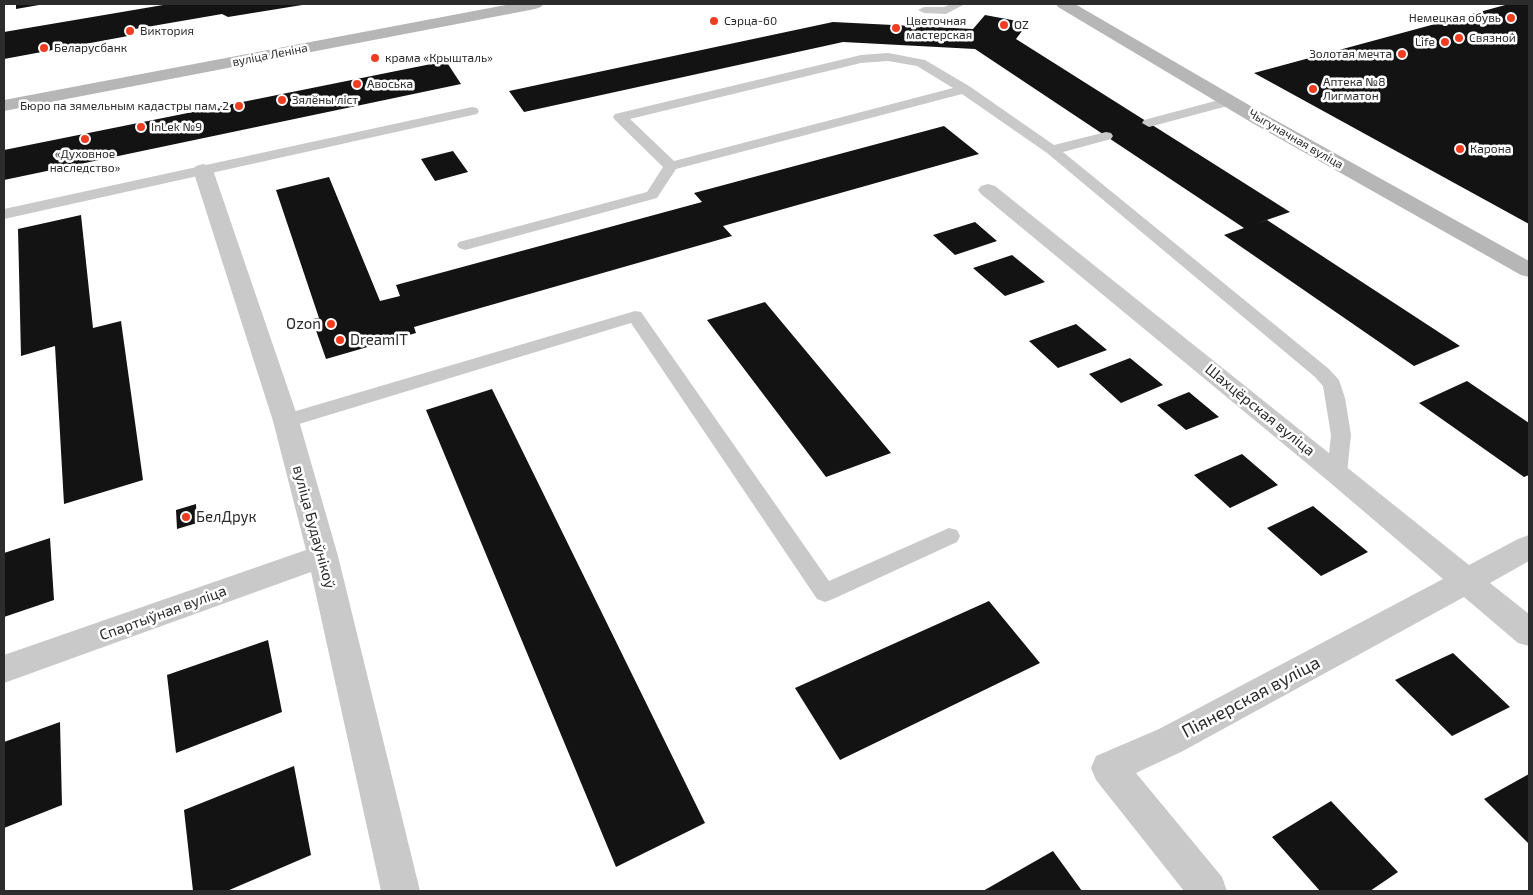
<!DOCTYPE html>
<meta charset="utf-8">
<style>
body{margin:0}
#map{position:relative;width:1533px;height:895px;overflow:hidden;background:#fff;font-family:"Exo 2",sans-serif}
canvas{display:block}
.frame{position:absolute;inset:0;border:5px solid #2c2c2c;pointer-events:none}
</style>
<div id="map">
<canvas width="1533" height="895"></canvas>
<div class="frame"></div>
</div>
<script>
const c = document.querySelector('canvas').getContext('2d');
c.lineJoin = 'round';
function fillPath(path, color) {
  c.fillStyle = color;
  c.fill(path, 'evenodd');
}
function toPath(rows) {
  const path = new Path2D();
  for (const r of rows) {
    path.moveTo(r[0], r[1]);
    for (let i = 2; i < r.length; i += 2) path.lineTo(r[i], r[i + 1]);
  }
  return path;
}
function strokePath(path, color, width, dash) {
  c.strokeStyle = color;
  c.lineWidth = width;
  c.lineCap = dash ? 'butt' : 'round';
  c.setLineDash(dash || []);
  c.stroke(path);
}
function label(font, color, halo, rows, align = 'center') {
  c.font = font + ' "Exo 2",sans-serif';
  c.lineWidth = 5;
  c.setLineDash([]);
  c.textBaseline = 'middle';
  c.strokeStyle = halo;
  c.fillStyle = color;
  for (const [text, x, y, turn = 0] of rows) {
    c.save();
    c.translate(x, y);
    c.rotate((+turn || 0) * Math.PI / 180);
    c.textAlign = isNaN(turn) ? turn : align;
    if (halo) c.strokeText(text, 0, 0);
    c.fillText(text, 0, 0);
    c.restore();
  }
}
const building = toPath([
 [16,4,39,4,39,5,16,9],
 [169,4,302,5,228,17,222,14,135,29,128,36,4,59,4,32],
 [1509,4,1529,4,1529,224,1254,73],
 [985,15,1028,23,1016,39,1290,212,1255,224,1267,220,1460,346,1414,366,1224,235,1244,228,975,49,843,42,524,112,509,91,833,22,973,29],
 [446,61,461,84,4,180,4,150],
 [944,126,979,154,723,226,732,236,414,327,416,333,326,359,312,319,319,318,276,190,329,177,380,301,400,296,396,285,702,202,694,193],
 [453,151,468,172,435,181,421,159],
 [81,215,93,328,121,321,143,480,64,504,55,346,21,356,18,229],
 [975,222,997,241,955,255,933,235],
 [1012,255,1045,282,1005,296,973,268],
 [765,302,891,453,826,477,707,320],
 [1076,324,1107,350,1058,368,1029,341],
 [1130,358,1163,385,1121,403,1089,374],
 [1467,381,1529,423,1529,475,1524,477,1419,403],
 [492,389,705,823,616,867,426,410],
 [1189,392,1219,417,1186,430,1157,405],
 [1242,454,1278,485,1230,508,1194,475],
 [196,504,197,523,177,529,176,510],
 [1313,506,1368,552,1321,576,1267,528],
 [50,538,54,600,4,617,4,553],
 [989,601,1040,663,840,760,795,688],
 [268,640,282,712,176,753,167,675],
 [1453,653,1510,707,1452,736,1395,680],
 [60,722,62,805,4,828,4,742],
 [294,766,311,855,227,891,193,891,184,810],
 [1529,774,1529,844,1484,799],
 [1331,801,1398,872,1370,891,1320,891,1272,837],
 [1053,851,1082,891,983,891]
]);
const service = toPath([
 [951,4,965,4,946,14,924,13,918,10,924,7,944,7,951,4],
 [888,53,925,60,969,86,1054,145,1106,132,1111,133,1113,136,1111,139,1063,152,1329,369,1339,380,1345,398,1351,435,1347,473,1344,478,1337,480,1330,478,1327,473,1331,435,1323,386,1315,377,1047,153,962,94,676,169,657,198,465,250,459,248,457,245,459,242,647,192,663,167,615,120,613,117,615,114,861,55,888,53],
 [888,61,917,66,953,88,674,161,630,119,861,63,888,61],
 [1230,97,1237,101,1235,104,1149,127,1142,123,1144,120,1230,97],
 [472,107,477,108,479,111,477,114,4,219,4,209,472,107],
 [635,311,641,312,829,581,949,528,957,530,960,536,957,542,833,599,825,602,817,599,631,323,286,428,279,426,276,421,279,416,635,311]
]);
const minor = toPath([
 [203,164,210,166,213,170,299,421,338,556,420,891,381,891,311,572,4,683,4,655,306,550,273,421,193,170,196,166,203,164],
 [988,184,995,186,1469,565,1518,539,1529,535,1529,561,1490,583,1529,614,1529,646,1518,643,1464,597,1183,751,1136,773,1222,877,1227,891,1184,891,1096,780,1091,768,1096,756,1159,729,1443,579,1327,480,981,194,978,190,981,186,988,184]
]);
const secondary = toPath([
 [511,4,543,4,541,7,535,9,4,111,4,100,511,4],
 [1056,4,1075,4,1268,116,1529,261,1529,277,1521,275,1254,124,1058,7,1056,4]
]);
const markers = [
 [1511,18,5,"#f03d22"],
 [714,21,5,"#f03d22"],
 [1004,25,5,"#f03d22"],
 [896,28,5,"#f03d22"],
 [130,31,5,"#f03d22"],
 [1459,38,5,"#f03d22"],
 [1445,42,5,"#f03d22"],
 [44,48,5,"#f03d22"],
 [1402,54,5,"#f03d22"],
 [375,58,5,"#f03d22"],
 [357,84,5,"#f03d22"],
 [1313,89,5,"#f03d22"],
 [282,100,5,"#f03d22"],
 [239,106,5,"#f03d22"],
 [141,127,5,"#f03d22"],
 [85,139,5,"#f03d22"],
 [1460,149,5,"#f03d22"],
 [331,324,5,"#f03d22"],
 [340,340,5,"#f03d22"],
 [186,517,5,"#f03d22"]
];
const farPoinames = [
 ["Немецкая обувь",1501,18,"right"],
 ["Сэрца-60",724,21],
 ["Цветочная",906,21],
 ["мастерская",906,35],
 ["OZ",1014,25],
 ["Виктория",140,31],
 ["Связной",1469,38],
 ["Life",1435,42,"right"],
 ["Беларусбанк",54,48],
 ["Золотая мечта",1392,54,"right"],
 ["крама «Крышталь»",385,58],
 ["Аптека №8",1323,82],
 ["Лигматон",1323,96],
 ["Авоська",367,84],
 ["Зялёны ліст",292,100],
 ["Бюро па зямельным кадастры пам. 2",229,106,"right"],
 ["InLek №9",151,127],
 ["Карона",1470,149],
 ["«Духовное",85,154,"center"],
 ["наследство»",85,168,"center"]
];
const farStreetnames = [
 ["вуліца Леніна",270,55,-11],
 ["Чыгуначная вуліца",1296,139,30]
];
const poiNames = [
 ["Ozon",321,324,"right"],
 ["DreamIT",350,340],
 ["БелДрук",196,517]
];
const streetNames = [
 ["Шахцёрская вуліца",1260,410,39],
 ["вуліца Будаўнікоў",314,527,75],
 ["Спартыўная вуліца",163,613,-20]
];
const nearStreetnames = [
 ["Піянерская вуліца",1251,697,-28]
];
fillPath(building, '#131313');
fillPath(service, '#c9c9c9');
fillPath(minor, '#c9c9c9');
fillPath(secondary, '#b6b6b6');
for (const [x, y, r, color] of markers) {
  const dot = new Path2D();
  dot.arc(x, y, r, 0, 2 * Math.PI);
  c.fillStyle = color;
  c.fill(dot);
  strokePath(dot, '#fff', 2);
}
label('12px', '#2c2c2c', '#fff', farPoinames, 'left');
label('12px', '#2c2c2c', '#fff', farStreetnames);
label('15px', '#2c2c2c', '#fff', poiNames, 'left');
label('15px', '#2c2c2c', '#fff', streetNames);
label('18px', '#2c2c2c', '#fff', nearStreetnames);
</script>
